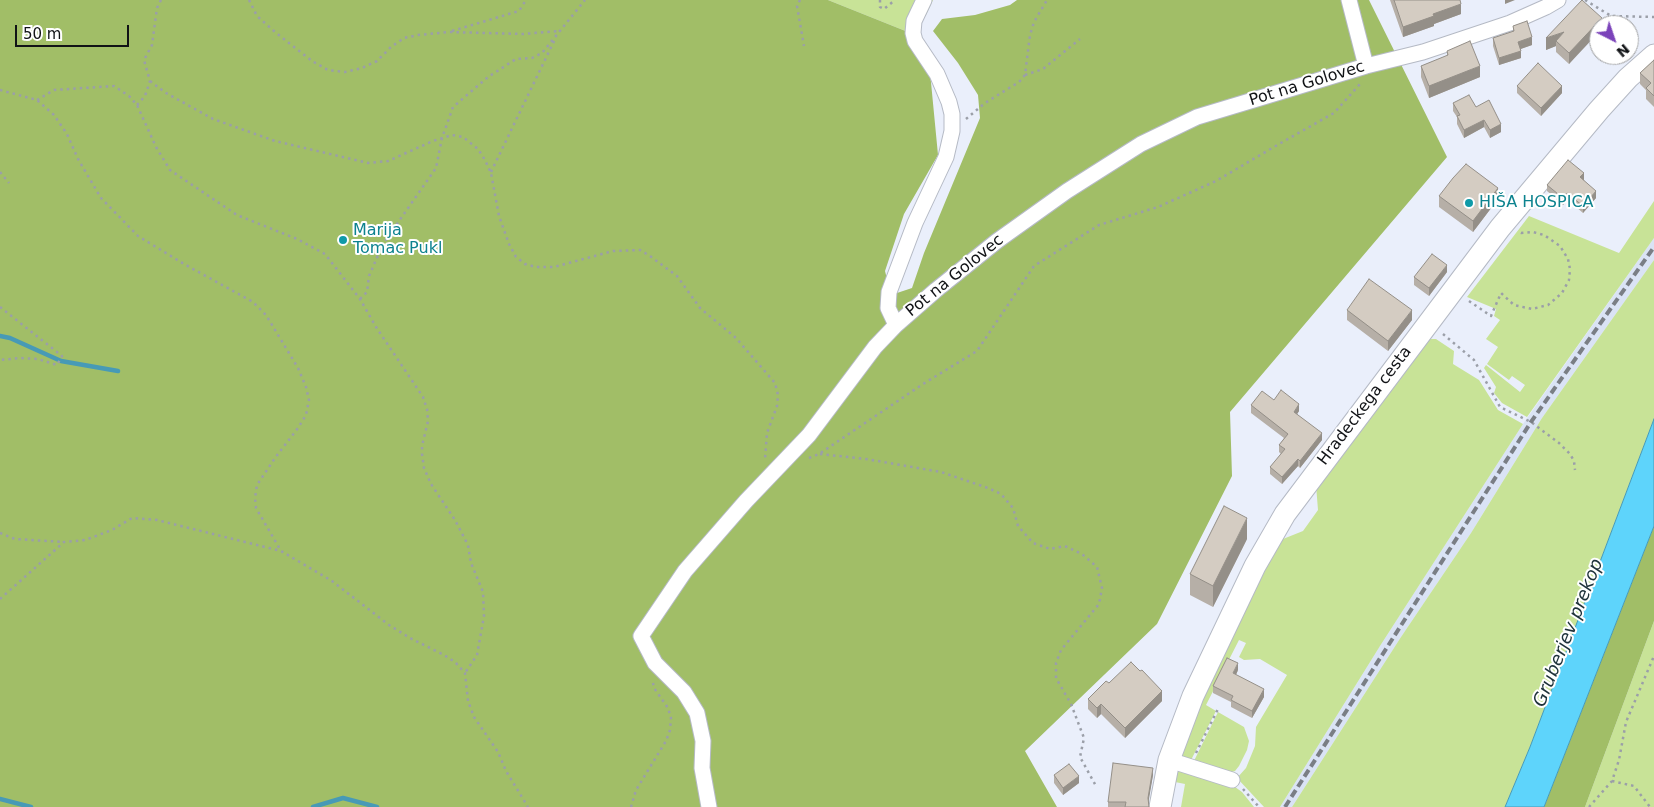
<!DOCTYPE html>
<meta charset="utf-8">
<style>
body{margin:0}
#map{position:relative;width:1654px;height:807px;overflow:hidden;background:#eaeffb;font-family:"DejaVu Sans",sans-serif}
canvas{display:block}
.north{position:absolute;left:1589px;top:15px;width:50px;height:50px;box-sizing:border-box;background:#fff;border:1px solid #a0a1a2;border-radius:50%;rotate:139deg;font-size:14px;font-weight:700;line-height:20px;text-align:center;color:#111316}
.north::after{content:'';display:block;margin:auto;width:18px;height:22px;background:#7b43ba;clip-path:polygon(50% 0,100% 100%,50% 72%,0 100%)}
.scale{position:absolute;left:15px;top:25px;width:114px;height:22px;box-sizing:border-box;border:2px solid #111316;border-top:0;padding-left:6px;font-size:15px;line-height:18px;white-space:nowrap;color:#111316;-webkit-text-stroke:4px #fff;paint-order:stroke}
</style>
<div id="map">
<canvas width="1654" height="807"></canvas>
<div class="north">N</div>
<div class="scale">50 m</div>
</div>
<script>
const c = document.querySelector('canvas').getContext('2d');
c.lineJoin = 'round';
function fillPath(path, color) {
  c.fillStyle = color;
  c.fill(path, 'evenodd');
}
function toPath(rows) {
  const path = new Path2D();
  for (const r of rows) {
    path.moveTo(r[0], r[1]);
    for (let i = 2; i < r.length; i += 2) path.lineTo(r[i], r[i + 1]);
  }
  return path;
}
function strokePath(path, color, width, dash) {
  c.strokeStyle = color;
  c.lineWidth = width;
  c.lineCap = dash ? 'butt' : 'round';
  c.setLineDash(dash || []);
  c.stroke(path);
}
function label(font, color, halo, rows, align = 'center') {
  c.font = font + ' "DejaVu Sans",sans-serif';
  c.lineWidth = 4;
  c.setLineDash([]);
  c.textBaseline = 'middle';
  c.strokeStyle = halo;
  c.fillStyle = color;
  for (const [text, x, y, turn = 0] of rows) {
    c.save();
    c.translate(x, y);
    c.rotate((+turn || 0) * Math.PI / 180);
    c.textAlign = isNaN(turn) ? turn : align;
    if (halo) c.strokeText(text, 0, 0);
    c.fillText(text, 0, 0);
    c.restore();
  }
}
const built = toPath([
 [1654,238,1654,260,1542,418,1471,533,1401,637,1292,807,1280,807,1380,646,1523,424]
]);
const green = toPath([
 [828,0,933,0,926,15,908,32],
 [1654,201,1654,238,1527,417,1502,403,1494,393,1496,387,1484,368,1486,365,1520,392,1525,385,1512,376,1509,380,1487,364,1498,347,1486,339,1500,320,1494,316,1496,309,1467,297,1529,216,1619,253],
 [1654,260,1654,419,1530,747,1505,807,1292,807,1401,637,1471,533,1542,418],
 [1424,339,1436,339,1454,351,1453,364,1479,380,1498,410,1523,424,1380,646,1280,807,1264,807,1237,778,1246,768,1255,746,1256,727,1287,675,1260,659,1244,660,1239,657,1246,643,1239,640,1206,705,1216,711,1190,762,1180,758,1187,732,1278,541,1303,531,1318,510,1316,485],
 [1654,621,1654,807,1585,807],
 [1218,712,1244,727,1249,741,1247,750,1239,766,1235,771,1228,773,1193,763],
 [1178,768,1228,782,1242,792,1254,807,1181,807,1185,784,1175,782]
]);
const forest = toPath([
 [0,0,828,0,908,32,930,72,938,155,904,214,885,271,891,295,912,288,924,253,980,118,978,95,958,63,933,31,942,19,975,15,1010,5,1017,0,1369,0,1447,157,1230,412,1232,476,1157,624,1025,751,1057,807,0,807],
 [1654,526,1654,621,1585,807,1544,807]
]);
const water = toPath([
 [1654,419,1654,526,1544,807,1505,807,1530,747,1654,419]
]);
const stream = toPath([
 [0,336,10,338,61,361,118,371],
 [0,799,31,807],
 [313,807,343,798,377,807]
]);
const path = toPath([
 [249,0,257,16,275,32,312,61,328,70,345,72,362,68,377,61,391,47,404,38,418,35,449,32,523,34,559,31],
 [800,0,797,6,804,46],
 [880,0,880,7,884,9,895,0],
 [1585,0,1611,16,1654,17],
 [452,31,519,11,526,0],
 [1025,75,1043,69,1080,39],
 [150,81,166,93,213,119,275,141,368,163,388,161,433,141,452,135,463,137,478,149,485,160,491,173,499,216,509,244,516,257,525,264,536,267,554,267,613,251,640,250,650,256,677,276,700,308,736,338,775,383,778,395,777,406,767,433,765,459],
 [0,90,37,100,54,115,67,134,78,159,101,198,138,236,184,264,253,302,266,315,298,368,306,387,309,400,306,415,298,428,275,458,257,485,255,498,256,508,281,551,332,581,389,625,410,638,444,655,455,662,465,673,468,701,474,717,498,752,506,771,528,807],
 [37,100,54,90,114,86,129,96,137,105,156,147,170,170,237,215,297,239,325,254,360,299,376,327,423,397,427,409,428,421,422,446,422,454,424,468,431,484,455,520,468,545,471,563,483,592,484,616,477,655,465,673],
 [137,105,145,96,150,81,144,60,152,45,157,8,161,0],
 [966,119,985,103,1019,82,1025,75,1030,35,1034,22,1047,0],
 [0,172,9,183],
 [491,172,556,37],
 [360,299,367,292,369,276,383,244,436,168,442,138,453,107,488,77,516,59,532,58,542,53,585,0],
 [1469,301,1491,316,1501,293,1514,305,1532,309,1548,305,1562,293,1569,280,1570,269,1568,259,1560,246,1544,235,1533,232,1521,233,1519,232],
 [0,307,62,356,57,365,38,359,21,358,0,360],
 [1443,334,1474,360,1500,407,1531,422,1559,443,1570,454,1574,461,1575,470],
 [820,454,866,459,941,472,988,488,1001,494,1013,508,1018,526,1033,543,1050,549,1065,546,1082,554,1097,567,1102,588,1099,604,1061,650,1056,663,1056,678,1071,704,1084,738,1080,757,1096,786],
 [809,458,819,454,923,384,977,351,1034,266,1099,225,1158,207,1216,181,1279,144,1334,113,1360,84],
 [0,533,15,539,64,542],
 [0,599,64,542,85,540,112,530,132,518,157,520,281,551],
 [1196,753,1219,707],
 [1612,781,1634,786,1650,807],
 [1243,789,1259,807],
 [631,807,636,790,666,741,670,730,671,718,668,708,654,688,653,683],
 [1589,807,1612,781,1619,760,1626,722,1654,656]
]);
const street = toPath([
 [1349,0,1366,66],
 [896,325,888,308,889,292,915,223,946,157,952,131,952,114,949,102,937,74,915,41,913,33,914,21,924,0],
 [1169,760,1232,780],
 [709,807,702,768,703,741,697,713,684,692,655,663,641,636,685,571,746,501,809,435,875,347,896,325,936,290,997,241,1067,191,1141,144,1197,117,1366,66,1423,52,1510,23,1546,7,1558,0]
]);
const secondary = toPath([
 [1160,807,1169,760,1193,696,1255,566,1285,514,1500,228,1599,110,1628,78,1654,55]
]);
const rail = toPath([
 [1285,807,1531,422,1654,247]
]);
const wall = toPath([
 [1390,0,1460,0,1461,14,1434,24,1434,26,1403,37],
 [1602,25,1569,64,1556,52,1556,46,1546,50,1546,38],
 [1513,26,1532,45,1520,49,1521,58,1499,65,1493,46,1493,38,1513,31],
 [1447,51,1480,77,1429,98,1421,77,1421,66,1447,56],
 [1654,60,1654,107,1646,99,1646,90,1640,84,1640,73],
 [1517,86,1562,93,1541,116,1517,93],
 [1453,103,1476,107,1501,132,1490,138,1484,127,1464,138,1457,124,1457,117,1453,111],
 [1584,180,1596,198,1583,213,1567,199,1563,205,1547,191,1547,185],
 [1439,196,1498,199,1473,232,1439,207],
 [1447,272,1429,296,1414,285,1414,277],
 [1347,310,1412,320,1388,351,1347,320],
 [1251,405,1299,411,1297,414,1322,440,1300,468,1298,466,1282,484,1270,474,1270,467,1281,454,1279,452,1279,445,1284,438,1251,413],
 [1247,539,1213,607,1190,595,1190,574],
 [1238,670,1236,675,1264,697,1252,718,1231,707,1231,702,1213,693,1213,686],
 [1109,683,1162,701,1125,738,1101,714,1097,718,1088,709,1088,699],
 [1054,775,1079,783,1063,795,1054,783],
 [1153,775,1148,801,1149,807,1108,807,1108,802]
]);
const shadedWall = toPath([
 [1505,0,1515,0,1505,4],
 [1461,4,1461,14,1434,24,1434,26,1403,37,1403,27,1433,14],
 [1602,18,1602,25,1599,25,1599,32,1569,64,1569,53],
 [1564,32,1556,41,1556,46,1546,50,1546,38],
 [1532,37,1532,45,1518,50,1518,42],
 [1521,51,1521,58,1499,65,1499,58],
 [1480,66,1480,77,1429,98,1429,86],
 [1562,86,1562,93,1541,116,1541,108],
 [1484,120,1484,127,1464,138,1464,130],
 [1501,124,1501,132,1490,138,1490,130],
 [1584,173,1584,180,1580,184,1580,177],
 [1498,188,1498,199,1473,232,1473,221],
 [1596,191,1596,198,1583,213,1583,206],
 [1567,193,1567,199,1563,205,1563,198],
 [1447,265,1447,272,1429,296,1429,288],
 [1412,310,1412,320,1388,351,1388,341],
 [1299,404,1299,411,1294,419,1294,412],
 [1322,433,1322,440,1300,468,1300,461],
 [1298,459,1298,466,1282,484,1282,477],
 [1247,518,1247,539,1213,607,1213,586],
 [1238,663,1238,670,1233,681,1233,673],
 [1264,689,1264,697,1252,718,1252,711],
 [1162,691,1162,701,1125,738,1125,728],
 [1101,704,1101,714,1097,718,1097,708],
 [1153,768,1153,775,1148,805,1148,798],
 [1079,776,1079,783,1063,795,1063,788]
]);
const building = toPath([
 [1394,0,1460,0,1461,4,1433,14,1434,16,1403,27,1394,0],
 [1582,0,1602,18,1569,53,1556,41,1564,32,1546,38,1582,0],
 [1527,21,1532,37,1518,42,1521,51,1499,58,1493,38,1514,31,1513,26,1527,21],
 [1470,41,1480,66,1429,86,1421,66,1448,55,1447,51,1470,41],
 [1654,60,1654,96,1646,88,1651,83,1640,73,1654,60],
 [1538,63,1562,86,1541,108,1517,86,1538,63],
 [1469,95,1476,107,1489,100,1501,124,1490,130,1484,120,1464,130,1457,116,1460,115,1453,103,1469,95],
 [1568,160,1584,173,1580,177,1596,191,1583,206,1567,193,1563,198,1547,185,1568,160],
 [1466,164,1498,188,1473,221,1439,196,1453,178,1466,164],
 [1432,254,1447,265,1429,288,1414,277,1432,254],
 [1369,279,1412,310,1388,341,1347,310,1369,279],
 [1281,390,1299,404,1294,412,1322,433,1300,461,1298,459,1282,477,1270,467,1285,449,1279,445,1288,434,1251,405,1262,391,1274,400,1281,390],
 [1224,506,1247,518,1213,586,1190,574,1224,506],
 [1227,658,1238,663,1233,673,1264,689,1252,711,1231,700,1233,696,1213,686,1227,658],
 [1131,662,1140,671,1142,670,1162,691,1125,728,1101,704,1097,708,1088,699,1106,681,1109,683,1131,662],
 [1113,763,1153,768,1148,798,1149,807,1125,807,1126,802,1108,802,1113,763],
 [1069,764,1079,776,1063,788,1054,775,1069,764]
]);
const markers = [
 [1469,203,5,"#0f9aa8"],
 [343,240,5,"#0f9aa8"]
];
const streetNames = [
 ["Pot na Golovec",1307,84,-17],
 ["Pot na Golovec",955,276,-39],
 ["Hradeckega cesta",1365,406,-53]
];
const cultureNames = [
 ["HIŠA HOSPICA",1479,203],
 ["Marija",353,231],
 ["Tomac Pukl",353,249]
];
const waterNames = [
 ["Gruberjev prekop",1569,633,-68]
];
fillPath(built, '#dae3f5');
fillPath(green, '#c8e397');
fillPath(forest, '#a1be67');
fillPath(water, '#5ed4fb');
strokePath(water, '#479ab6', 1);
strokePath(stream, '#479ab6', 4.5);
strokePath(street, '#b5bac5', 17);
strokePath(secondary, '#b5bac5', 23);
strokePath(path, '#9b9fa8', 2.5, [2.5, 4]);
strokePath(street, '#fff', 15);
strokePath(secondary, '#fff', 21);
strokePath(rail, '#7a7e85', 4, [8, 4]);
fillPath(wall, '#b6afa7');
fillPath(shadedWall, '#948f88');
fillPath(building, '#d4ccc2');
strokePath(building, '#948f88', 1);
for (const [x, y, r, color] of markers) {
  const dot = new Path2D();
  dot.arc(x, y, r, 0, 2 * Math.PI);
  c.fillStyle = color;
  c.fill(dot);
  strokePath(dot, '#fff', 2);
}
label('16px', '#111316', '#fff', streetNames);
label('16px', '#0d838f', '#fff', cultureNames, 'left');
label('italic 18px', '#1e323a', '#fff', waterNames);
</script>
